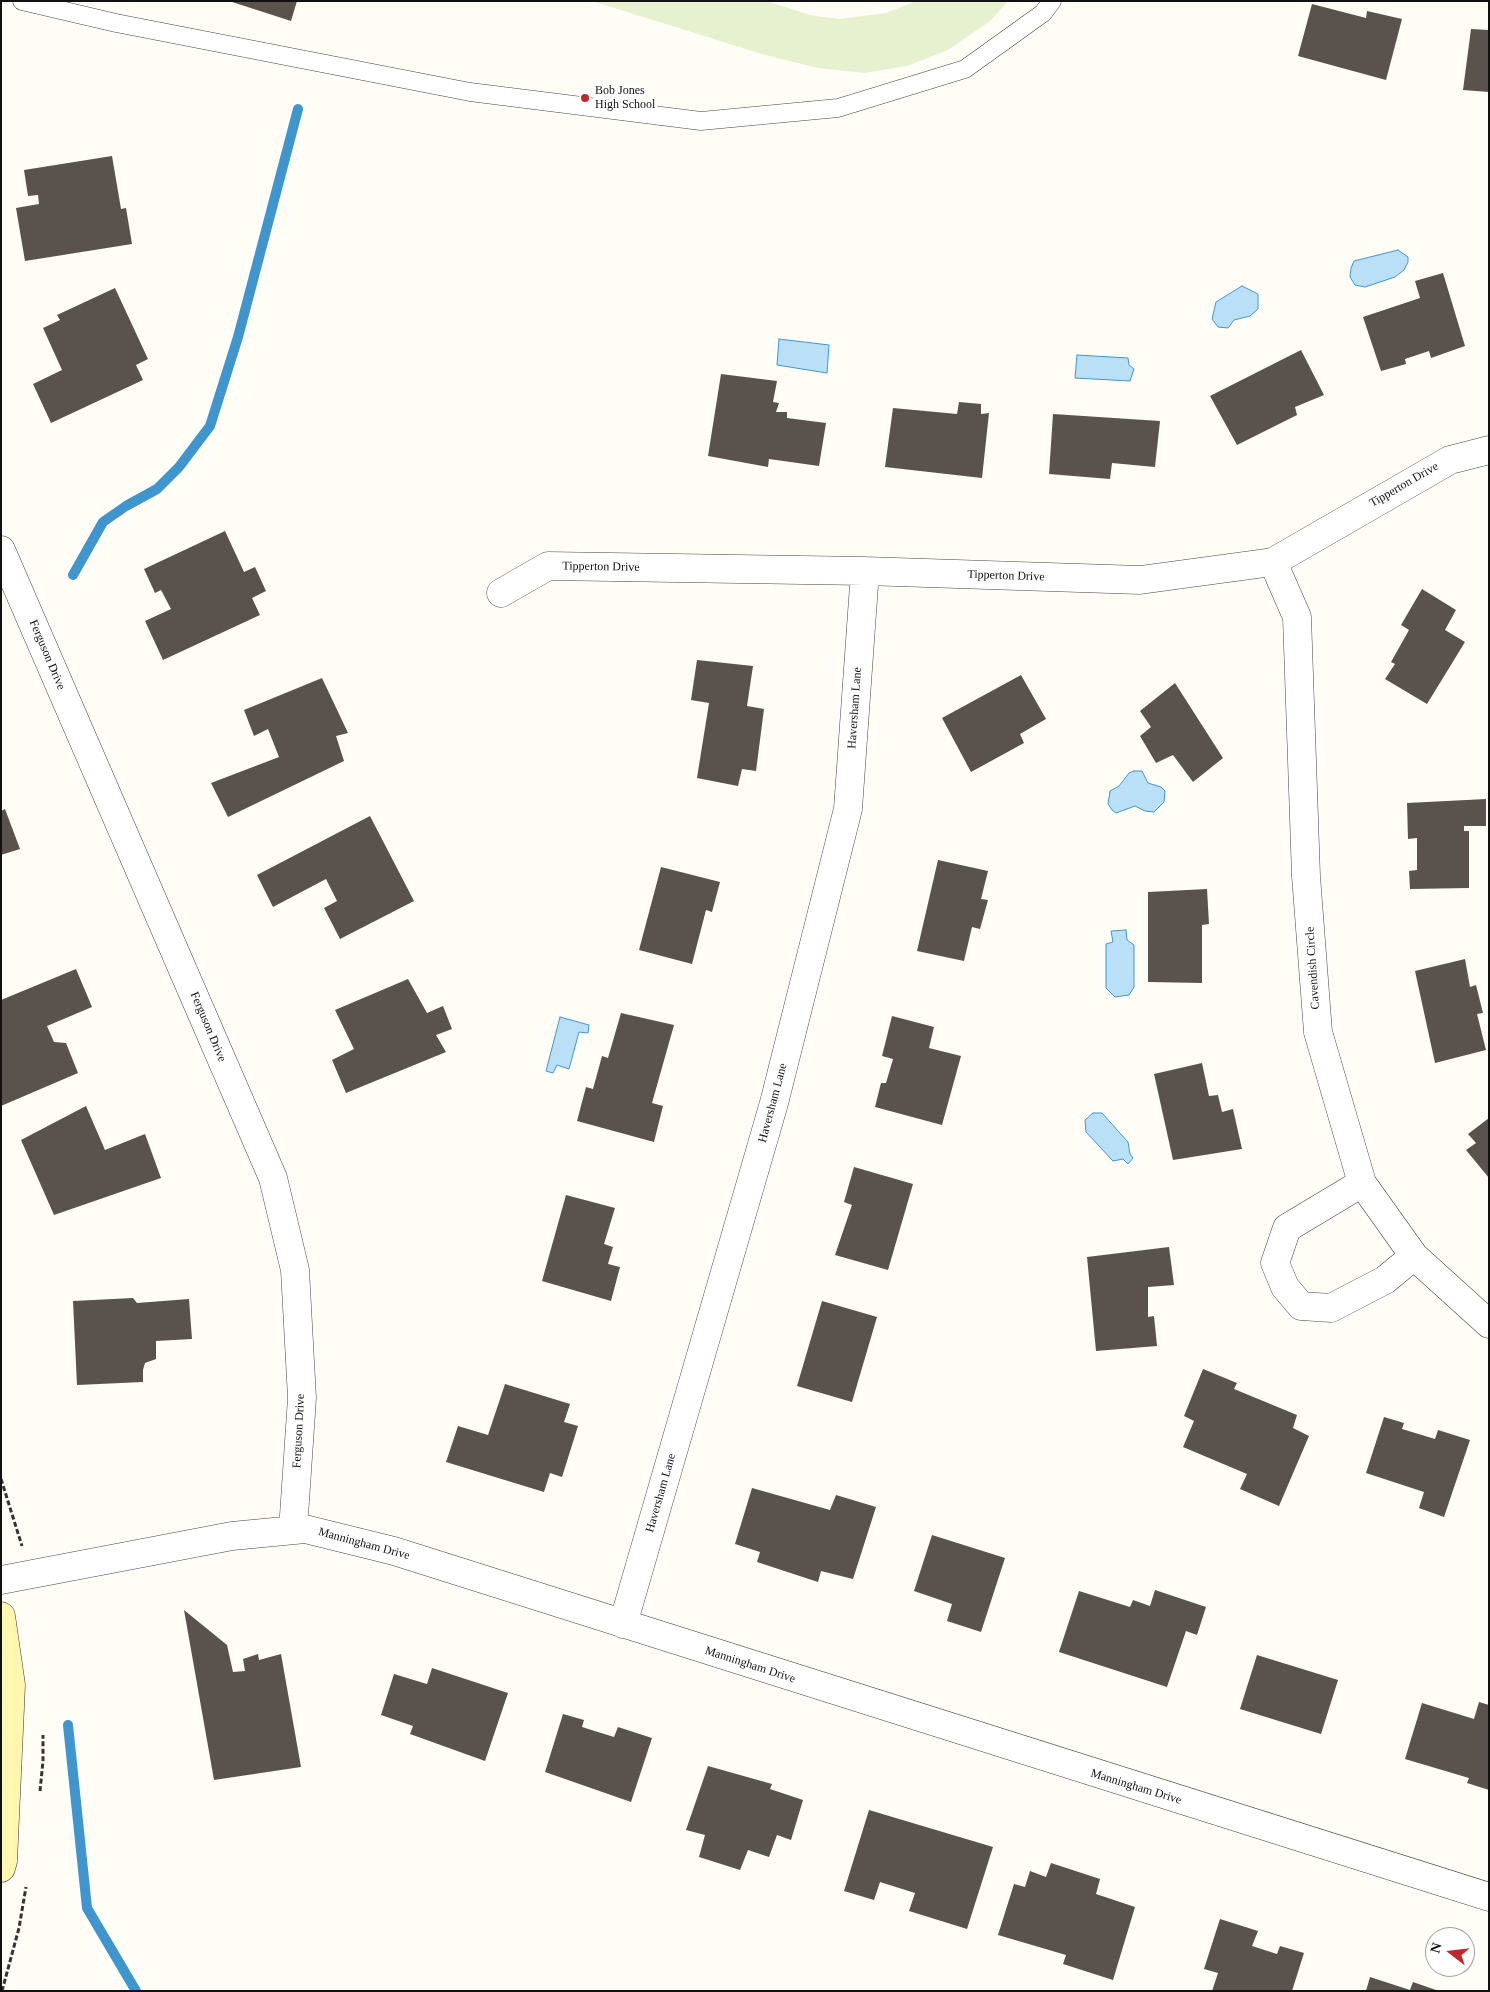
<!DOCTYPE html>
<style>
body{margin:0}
#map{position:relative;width:1490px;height:1992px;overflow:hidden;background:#fffdf5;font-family:"Times New Roman",serif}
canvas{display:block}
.frame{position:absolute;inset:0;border:2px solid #111;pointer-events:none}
.north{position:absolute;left:1425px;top:1927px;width:50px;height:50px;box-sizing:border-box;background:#fff;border:1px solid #a0a0a0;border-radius:50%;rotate:286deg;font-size:14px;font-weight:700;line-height:20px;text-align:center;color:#111}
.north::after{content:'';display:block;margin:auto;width:18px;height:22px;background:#c4262e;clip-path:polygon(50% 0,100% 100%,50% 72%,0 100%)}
</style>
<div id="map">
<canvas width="1490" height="1992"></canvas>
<div class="frame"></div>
<div class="north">N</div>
</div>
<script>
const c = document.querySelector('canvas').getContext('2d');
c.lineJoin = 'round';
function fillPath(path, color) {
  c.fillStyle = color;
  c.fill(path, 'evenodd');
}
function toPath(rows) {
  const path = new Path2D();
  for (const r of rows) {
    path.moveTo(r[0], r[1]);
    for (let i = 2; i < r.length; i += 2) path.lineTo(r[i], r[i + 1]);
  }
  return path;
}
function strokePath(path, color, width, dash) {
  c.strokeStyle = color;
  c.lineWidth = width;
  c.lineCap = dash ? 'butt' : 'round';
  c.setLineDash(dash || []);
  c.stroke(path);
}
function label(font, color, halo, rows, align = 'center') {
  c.font = font + ' "Times New Roman",serif';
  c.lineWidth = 5;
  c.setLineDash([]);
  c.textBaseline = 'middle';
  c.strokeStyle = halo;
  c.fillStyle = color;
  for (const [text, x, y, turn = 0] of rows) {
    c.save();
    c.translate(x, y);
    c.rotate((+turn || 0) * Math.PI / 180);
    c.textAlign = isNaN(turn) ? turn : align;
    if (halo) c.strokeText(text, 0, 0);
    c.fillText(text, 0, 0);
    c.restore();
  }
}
const pitch = toPath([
 [592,1,766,1,810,15,839,19,886,13,916,1,1008,1,990,21,948,50,907,66,864,73,818,68,765,55]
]);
const water = toPath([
 [1398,250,1408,257,1408,262,1404,270,1395,277,1365,287,1355,285,1350,277,1351,268,1354,261,1398,250],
 [1242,286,1258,294,1258,309,1250,316,1234,320,1228,328,1218,327,1212,319,1216,302,1242,286],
 [779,339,829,345,827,373,777,365,779,339],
 [1077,355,1128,358,1129,365,1134,369,1130,381,1075,378,1077,355],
 [1134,771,1142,771,1148,783,1161,787,1165,791,1164,802,1154,812,1145,811,1135,806,1116,813,1112,810,1108,804,1110,791,1119,786,1129,773,1134,771],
 [1126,930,1127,940,1134,945,1134,987,1129,995,1115,997,1106,988,1106,944,1113,942,1111,931,1126,930],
 [560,1017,589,1025,588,1033,579,1032,569,1069,557,1065,553,1073,546,1071,560,1017],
 [1093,1113,1102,1113,1128,1142,1130,1154,1133,1158,1128,1164,1123,1159,1113,1161,1086,1132,1085,1120,1093,1113]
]);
const stream = toPath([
 [73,575,103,522,126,506,157,489,179,467,210,426,238,337,298,109],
 [68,1725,87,1908,136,1991]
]);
const building = toPath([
 [229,1,297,1,291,21],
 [1312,4,1366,18,1367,11,1402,19,1386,80,1298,56],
 [1471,29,1489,30,1489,92,1463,90],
 [112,156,121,209,126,208,132,244,25,261,16,208,39,204,38,195,28,196,24,170],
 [1443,273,1465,346,1431,358,1429,351,1405,359,1406,364,1381,371,1363,317,1420,298,1415,281],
 [115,288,148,359,136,365,143,380,51,423,33,384,62,370,43,328,60,320,57,315],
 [1301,350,1324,395,1295,407,1297,415,1237,445,1210,396],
 [721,374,777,381,773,402,779,403,776,412,787,412,787,418,826,423,819,466,769,459,768,467,708,456],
 [959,402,981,404,981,414,989,413,982,478,885,467,893,408,957,414],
 [1053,414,1160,421,1155,467,1112,463,1110,479,1049,474],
 [225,531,244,572,255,567,266,591,252,598,260,615,163,660,145,621,171,609,161,590,155,593,144,569],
 [1422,589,1456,610,1445,630,1465,642,1427,704,1385,679,1395,664,1391,662,1409,630,1401,625],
 [697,660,753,666,747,706,764,709,756,771,742,769,738,786,697,778,709,703,691,700],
 [1021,675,1046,719,1020,734,1024,743,971,772,942,718],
 [322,678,348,733,336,736,344,761,228,817,211,783,279,757,268,729,254,736,244,710],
 [1175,683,1223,758,1193,782,1173,755,1156,763,1140,736,1151,727,1140,711],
 [1486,799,1486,826,1464,826,1464,831,1469,831,1469,888,1410,889,1409,871,1417,870,1417,838,1408,839,1407,803],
 [5,809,20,849,1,855,1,811],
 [370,816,414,901,340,939,324,908,337,901,326,879,273,907,257,875],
 [938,860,988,871,981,899,988,900,980,929,972,927,964,961,917,951],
 [661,867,720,882,712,912,706,910,692,964,639,950],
 [1207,889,1209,924,1202,925,1202,983,1148,982,1148,892],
 [1465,959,1470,987,1476,985,1483,1013,1477,1014,1486,1050,1435,1063,1415,971],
 [76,969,92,1007,47,1026,54,1042,66,1043,78,1073,1,1106,1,1000],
 [408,979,427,1013,443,1006,452,1029,436,1035,446,1052,346,1093,332,1060,354,1049,335,1010],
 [621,1013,674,1025,652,1103,663,1106,654,1142,577,1121,586,1087,593,1089,602,1056,608,1058],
 [892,1016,934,1027,929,1048,961,1056,942,1125,875,1107,881,1083,886,1083,893,1059,882,1056],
 [1202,1063,1209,1096,1218,1095,1222,1112,1233,1109,1242,1149,1173,1160,1154,1074],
 [86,1106,105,1150,145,1134,161,1178,54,1215,21,1140],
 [1489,1118,1489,1178,1466,1150,1476,1143,1468,1134],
 [854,1167,913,1184,888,1270,835,1255,852,1205,844,1202],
 [566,1195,615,1208,604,1244,613,1247,608,1264,620,1267,611,1301,542,1281],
 [1169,1247,1174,1285,1148,1287,1148,1317,1154,1316,1157,1346,1096,1351,1087,1257],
 [133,1298,137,1303,189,1299,192,1339,156,1341,156,1359,145,1363,143,1370,143,1382,77,1385,73,1301],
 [822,1301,877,1317,852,1402,797,1386],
 [1203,1369,1237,1383,1234,1389,1297,1415,1293,1428,1309,1436,1279,1506,1240,1489,1247,1474,1183,1447,1194,1421,1184,1416],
 [505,1384,570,1404,564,1422,578,1426,562,1477,550,1473,544,1492,446,1462,458,1426,488,1435],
 [1384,1417,1404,1423,1402,1429,1435,1439,1438,1430,1470,1440,1444,1517,1419,1508,1424,1492,1366,1473],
 [752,1488,830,1510,836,1495,876,1507,853,1579,821,1571,818,1582,757,1562,760,1552,735,1544],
 [932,1535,1005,1558,981,1632,947,1621,952,1604,914,1591],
 [1155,1590,1206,1607,1197,1635,1186,1631,1167,1687,1059,1652,1079,1591,1130,1607,1133,1600,1150,1606],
 [184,1610,227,1645,233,1672,245,1671,243,1659,258,1654,259,1660,281,1654,301,1767,214,1780],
 [1257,1655,1338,1680,1321,1734,1240,1709],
 [432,1668,508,1693,485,1761,410,1734,413,1726,381,1715,394,1674,427,1684],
 [1479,1702,1489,1705,1489,1790,1467,1783,1469,1778,1405,1759,1422,1703,1474,1719],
 [563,1714,584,1720,582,1727,614,1737,618,1727,652,1738,631,1802,545,1772],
 [708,1766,772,1784,770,1789,803,1800,791,1840,777,1835,769,1857,748,1850,740,1870,699,1857,705,1835,686,1830],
 [869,1810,993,1847,967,1929,909,1911,915,1893,880,1882,874,1900,844,1891],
 [1051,1863,1100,1879,1096,1894,1135,1907,1113,1980,1063,1964,1066,1955,998,1935,1014,1884,1025,1887,1030,1871,1046,1877],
 [1220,1919,1258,1931,1252,1946,1277,1954,1280,1946,1304,1953,1292,1991,1212,1991,1218,1973,1204,1969],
 [1370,1977,1410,1990,1413,1982,1439,1991,1366,1991]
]);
const path = toPath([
 [1,1479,22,1546],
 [40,1791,43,1761,43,1735],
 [2,1991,19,1928,26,1887]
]);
const lane = toPath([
 [22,1,116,23,470,92,701,121,838,108,965,69,1043,13,1052,1]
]);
const street = toPath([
 [1,550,273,1178,295,1270,302,1398,293,1530],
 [1273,562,1297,617,1306,876,1318,1032,1362,1183,1414,1256,1489,1324],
 [501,593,548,566,865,571,1140,580,1273,562,1450,460,1489,450],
 [1362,1183,1287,1228,1275,1263,1285,1287,1301,1306,1331,1308,1385,1280,1414,1256],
 [1,1580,232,1536,305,1529,394,1551,1489,1897],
 [623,1624,774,1103,848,809,865,571]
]);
const secondary = toPath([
 [1,1616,11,1685,3,1861,1,1868]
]);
const markers = [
 [585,98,5,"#c4262e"]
];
const poiNames = [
 ["Bob Jones",595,91],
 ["High School",595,105]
];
const streetNames = [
 ["Tipperton Drive",1404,485,-30],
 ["Tipperton Drive",601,567,1],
 ["Tipperton Drive",1006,576,2],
 ["Ferguson Drive",47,655,67],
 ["Haversham Lane",855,708,-86],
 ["Cavendish Circle",1313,968,-94],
 ["Ferguson Drive",208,1027,67],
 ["Haversham Lane",773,1103,-75],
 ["Ferguson Drive",299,1431,-87],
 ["Haversham Lane",661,1493,-74],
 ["Manningham Drive",364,1544,15],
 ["Manningham Drive",750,1665,18],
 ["Manningham Drive",1136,1787,17]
];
fillPath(pitch, '#e6f2cf');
fillPath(water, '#b9e0f7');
strokePath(water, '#3f96cf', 1);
strokePath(stream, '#3f96cf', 10);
fillPath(building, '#5a524d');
strokePath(lane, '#444', 19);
strokePath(street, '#444', 29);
strokePath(secondary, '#333', 29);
strokePath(path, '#333', 3, [5, 2.5]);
strokePath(lane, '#fff', 18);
strokePath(street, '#fff', 28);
strokePath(secondary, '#fff6b0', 28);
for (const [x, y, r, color] of markers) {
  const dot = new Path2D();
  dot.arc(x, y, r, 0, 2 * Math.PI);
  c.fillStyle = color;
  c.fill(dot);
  strokePath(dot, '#fff', 2);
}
label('12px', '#111', '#fff', poiNames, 'left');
label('12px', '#111', '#fff', streetNames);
</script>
